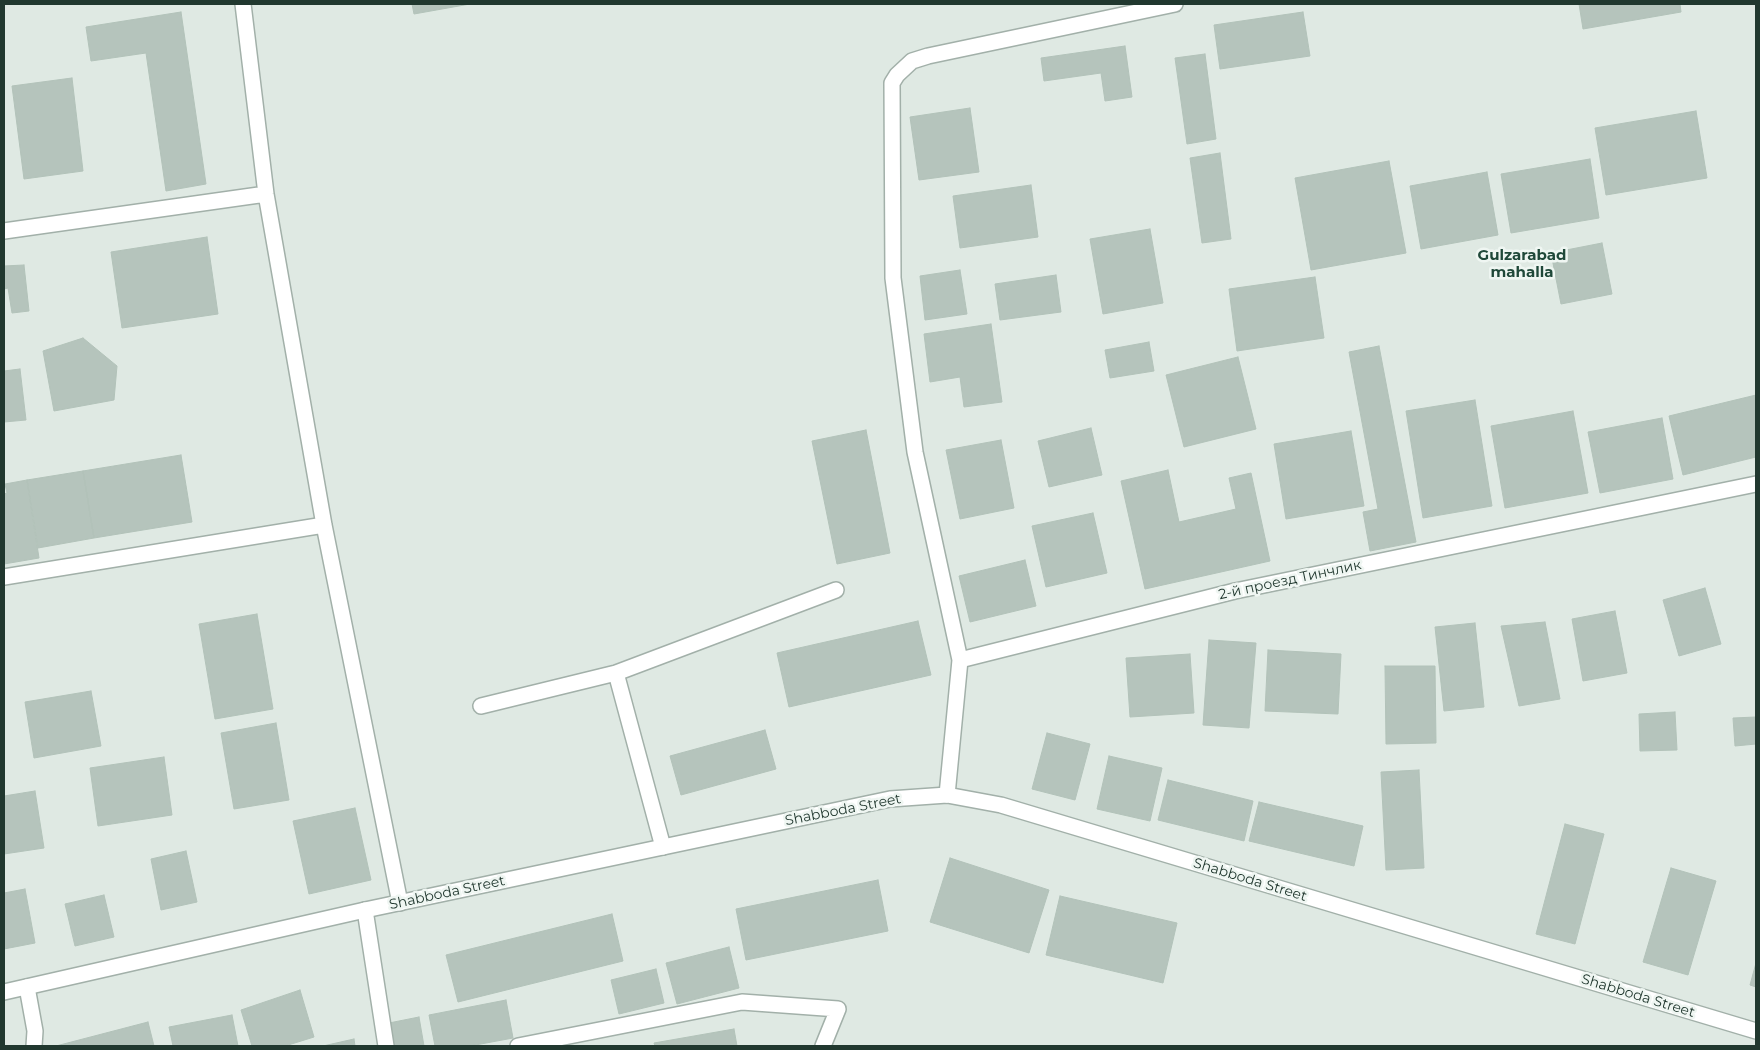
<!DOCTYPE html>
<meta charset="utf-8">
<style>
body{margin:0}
#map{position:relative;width:1760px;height:1050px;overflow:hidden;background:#dfe9e3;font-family:Montserrat,sans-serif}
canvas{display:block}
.frame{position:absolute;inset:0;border:5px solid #21382f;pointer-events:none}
</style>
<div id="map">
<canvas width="1760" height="1050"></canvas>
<div class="frame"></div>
</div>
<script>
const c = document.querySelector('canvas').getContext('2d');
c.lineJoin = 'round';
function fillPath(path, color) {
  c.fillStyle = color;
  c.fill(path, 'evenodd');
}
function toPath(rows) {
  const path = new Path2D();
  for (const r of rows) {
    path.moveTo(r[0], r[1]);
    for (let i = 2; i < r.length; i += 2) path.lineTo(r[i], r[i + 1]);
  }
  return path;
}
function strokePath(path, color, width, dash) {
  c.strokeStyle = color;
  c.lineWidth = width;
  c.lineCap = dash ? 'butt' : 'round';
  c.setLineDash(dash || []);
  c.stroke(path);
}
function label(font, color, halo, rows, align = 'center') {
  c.font = font + ' Montserrat,sans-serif';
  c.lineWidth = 5;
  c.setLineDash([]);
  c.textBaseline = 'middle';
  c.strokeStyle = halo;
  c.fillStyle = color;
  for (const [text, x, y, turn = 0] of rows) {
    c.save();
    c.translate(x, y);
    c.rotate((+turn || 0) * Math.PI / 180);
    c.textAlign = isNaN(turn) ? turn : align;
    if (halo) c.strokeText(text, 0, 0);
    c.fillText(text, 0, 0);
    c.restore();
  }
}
const building = toPath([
 [412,4,470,4,414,14,412,4],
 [1579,4,1680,4,1681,12,1583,29,1579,4],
 [181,12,206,184,166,191,146,53,91,61,86,27,181,12],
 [1303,12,1310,56,1220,69,1214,25,1303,12],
 [1125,46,1132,97,1105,101,1101,73,1044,81,1041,58,1125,46],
 [1205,54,1216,139,1187,144,1175,58,1205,54],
 [72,78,83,171,24,179,12,86,72,78],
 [970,108,979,172,919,180,910,117,970,108],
 [1696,111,1707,178,1606,195,1595,128,1696,111],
 [1220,153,1231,239,1202,243,1190,158,1220,153],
 [1590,159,1599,218,1511,233,1501,174,1590,159],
 [1389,161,1406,253,1311,270,1295,178,1389,161],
 [1487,172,1498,235,1421,249,1410,186,1487,172],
 [1031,185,1038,237,960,248,953,196,1031,185],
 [1150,229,1163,303,1103,314,1090,239,1150,229],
 [207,237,218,314,122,328,111,252,207,237],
 [1602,243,1612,294,1561,304,1551,253,1602,243],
 [24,265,29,311,12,313,8,288,4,289,4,266,24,265],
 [960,270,967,314,925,320,920,276,960,270],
 [1056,275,1061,312,1000,320,995,284,1056,275],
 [1315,277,1324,338,1237,351,1229,289,1315,277],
 [991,324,1002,402,964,407,960,377,930,382,924,334,991,324],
 [83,338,117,366,114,400,54,411,43,351,83,338],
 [1149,342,1154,371,1110,378,1105,350,1149,342],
 [1379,346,1416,542,1370,551,1363,512,1378,509,1349,352,1379,346],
 [1238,357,1256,429,1184,447,1166,375,1238,357],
 [20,369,26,420,4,422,4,371,20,369],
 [1756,395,1756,457,1683,475,1669,416,1756,395],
 [1475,400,1492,506,1423,518,1406,411,1475,400],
 [1573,411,1588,493,1505,508,1491,426,1573,411],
 [1662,418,1673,479,1600,493,1588,432,1662,418],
 [1091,428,1102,475,1049,487,1038,441,1091,428],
 [866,430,890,553,837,564,812,441,866,430],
 [1351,431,1364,506,1286,519,1274,444,1351,431],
 [1001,440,1014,508,960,519,946,450,1001,440],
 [181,455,192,522,94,538,83,471,181,455],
 [1168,470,1179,522,1236,509,1229,478,1251,473,1270,561,1145,589,1121,481,1168,470],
 [83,471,94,538,38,548,27,480,83,471],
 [27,480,39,558,4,564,4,494,7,493,5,484,27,480],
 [1093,513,1107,573,1046,587,1032,526,1093,513],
 [1025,560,1036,606,970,622,959,576,1025,560],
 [1705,588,1721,644,1679,656,1663,600,1705,588],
 [1615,611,1627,673,1583,681,1572,619,1615,611],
 [257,614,273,709,215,719,199,624,257,614],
 [918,621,931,675,789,707,777,653,918,621],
 [1545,622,1560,699,1519,706,1501,626,1545,622],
 [1475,623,1484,707,1444,711,1435,627,1475,623],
 [1209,640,1256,643,1249,728,1203,725,1209,640],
 [1268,650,1341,654,1338,714,1265,711,1268,650],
 [1190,654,1194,713,1130,717,1126,658,1190,654],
 [1385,666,1435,666,1436,743,1386,744,1385,666],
 [91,691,101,746,34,758,25,702,91,691],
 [1675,712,1677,750,1640,751,1639,714,1675,712],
 [1756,717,1756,744,1735,746,1733,718,1756,717],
 [276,723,289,800,234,809,221,733,276,723],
 [765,730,776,769,681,795,670,756,765,730],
 [1047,733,1090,744,1075,800,1032,789,1047,733],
 [1109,756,1162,768,1150,821,1097,809,1109,756],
 [164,757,172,815,98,826,90,768,164,757],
 [1419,770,1424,868,1386,870,1381,772,1419,770],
 [1168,780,1253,801,1244,841,1158,820,1168,780],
 [35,791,44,848,4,854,4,796,35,791],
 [1259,802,1363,826,1354,866,1249,841,1259,802],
 [355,808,371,880,309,894,293,821,355,808],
 [1565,824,1604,834,1575,944,1536,934,1565,824],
 [186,851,197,902,161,910,151,859,186,851],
 [950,858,1049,890,1029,953,930,922,950,858],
 [1671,868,1716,881,1688,975,1643,962,1671,868],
 [878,880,888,931,746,960,736,909,878,880],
 [25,889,35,943,4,949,4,893,25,889],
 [104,895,114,937,75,946,65,904,104,895],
 [1060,896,1177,923,1163,983,1046,955,1060,896],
 [612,914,623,961,458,1002,446,955,612,914],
 [729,947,739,988,677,1004,666,963,729,947],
 [1756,963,1756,987,1750,985,1756,963],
 [656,969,664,1003,619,1014,611,980,656,969],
 [300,990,314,1037,285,1046,252,1046,241,1010,300,990],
 [506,1000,513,1038,470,1046,435,1046,429,1015,506,1000],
 [232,1015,238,1046,173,1046,169,1027,232,1015],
 [419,1017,424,1046,393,1046,389,1023,419,1017],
 [148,1022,154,1046,56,1046,148,1022],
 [734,1029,737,1046,655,1046,654,1043,734,1029],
 [354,1039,355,1046,323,1046,354,1039]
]);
const service = toPath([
 [616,673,663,847],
 [481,706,616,673,836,590]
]);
const minor = toPath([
 [243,4,266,194,324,525,400,903],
 [4,231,266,194],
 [4,577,324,525],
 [960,660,915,452,893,278,892,83,897,75,912,61,928,56,1175,4],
 [947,795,960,660,1235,591,1756,484],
 [365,910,386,1046],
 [27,987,35,1031,34,1046],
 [518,1046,742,1002,838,1009,823,1046]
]);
const tertiary = toPath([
 [4,992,365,910,890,799,947,795,1001,805,1756,1031]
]);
const streetNames = [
 ["2-й проезд Тинчлик",1290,580,-12],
 ["Shabboda Street",843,810,-11],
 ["Shabboda Street",1250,880,17],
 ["Shabboda Street",447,893,-12],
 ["Shabboda Street",1638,996,17]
];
const neighbourhoodNames = [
 ["Gulzarabad",1522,256],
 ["mahalla",1522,273]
];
fillPath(building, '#b5c4bc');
strokePath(building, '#b2c2b9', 1);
strokePath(service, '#a2b0a9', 18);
strokePath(minor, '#a2b0a9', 18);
strokePath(tertiary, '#a2b0a9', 18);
strokePath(service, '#fff', 15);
strokePath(minor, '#fff', 15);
strokePath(tertiary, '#fff', 15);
label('14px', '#21382f', '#eff6f2', streetNames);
label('bold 15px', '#1f4839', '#eff6f2', neighbourhoodNames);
</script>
